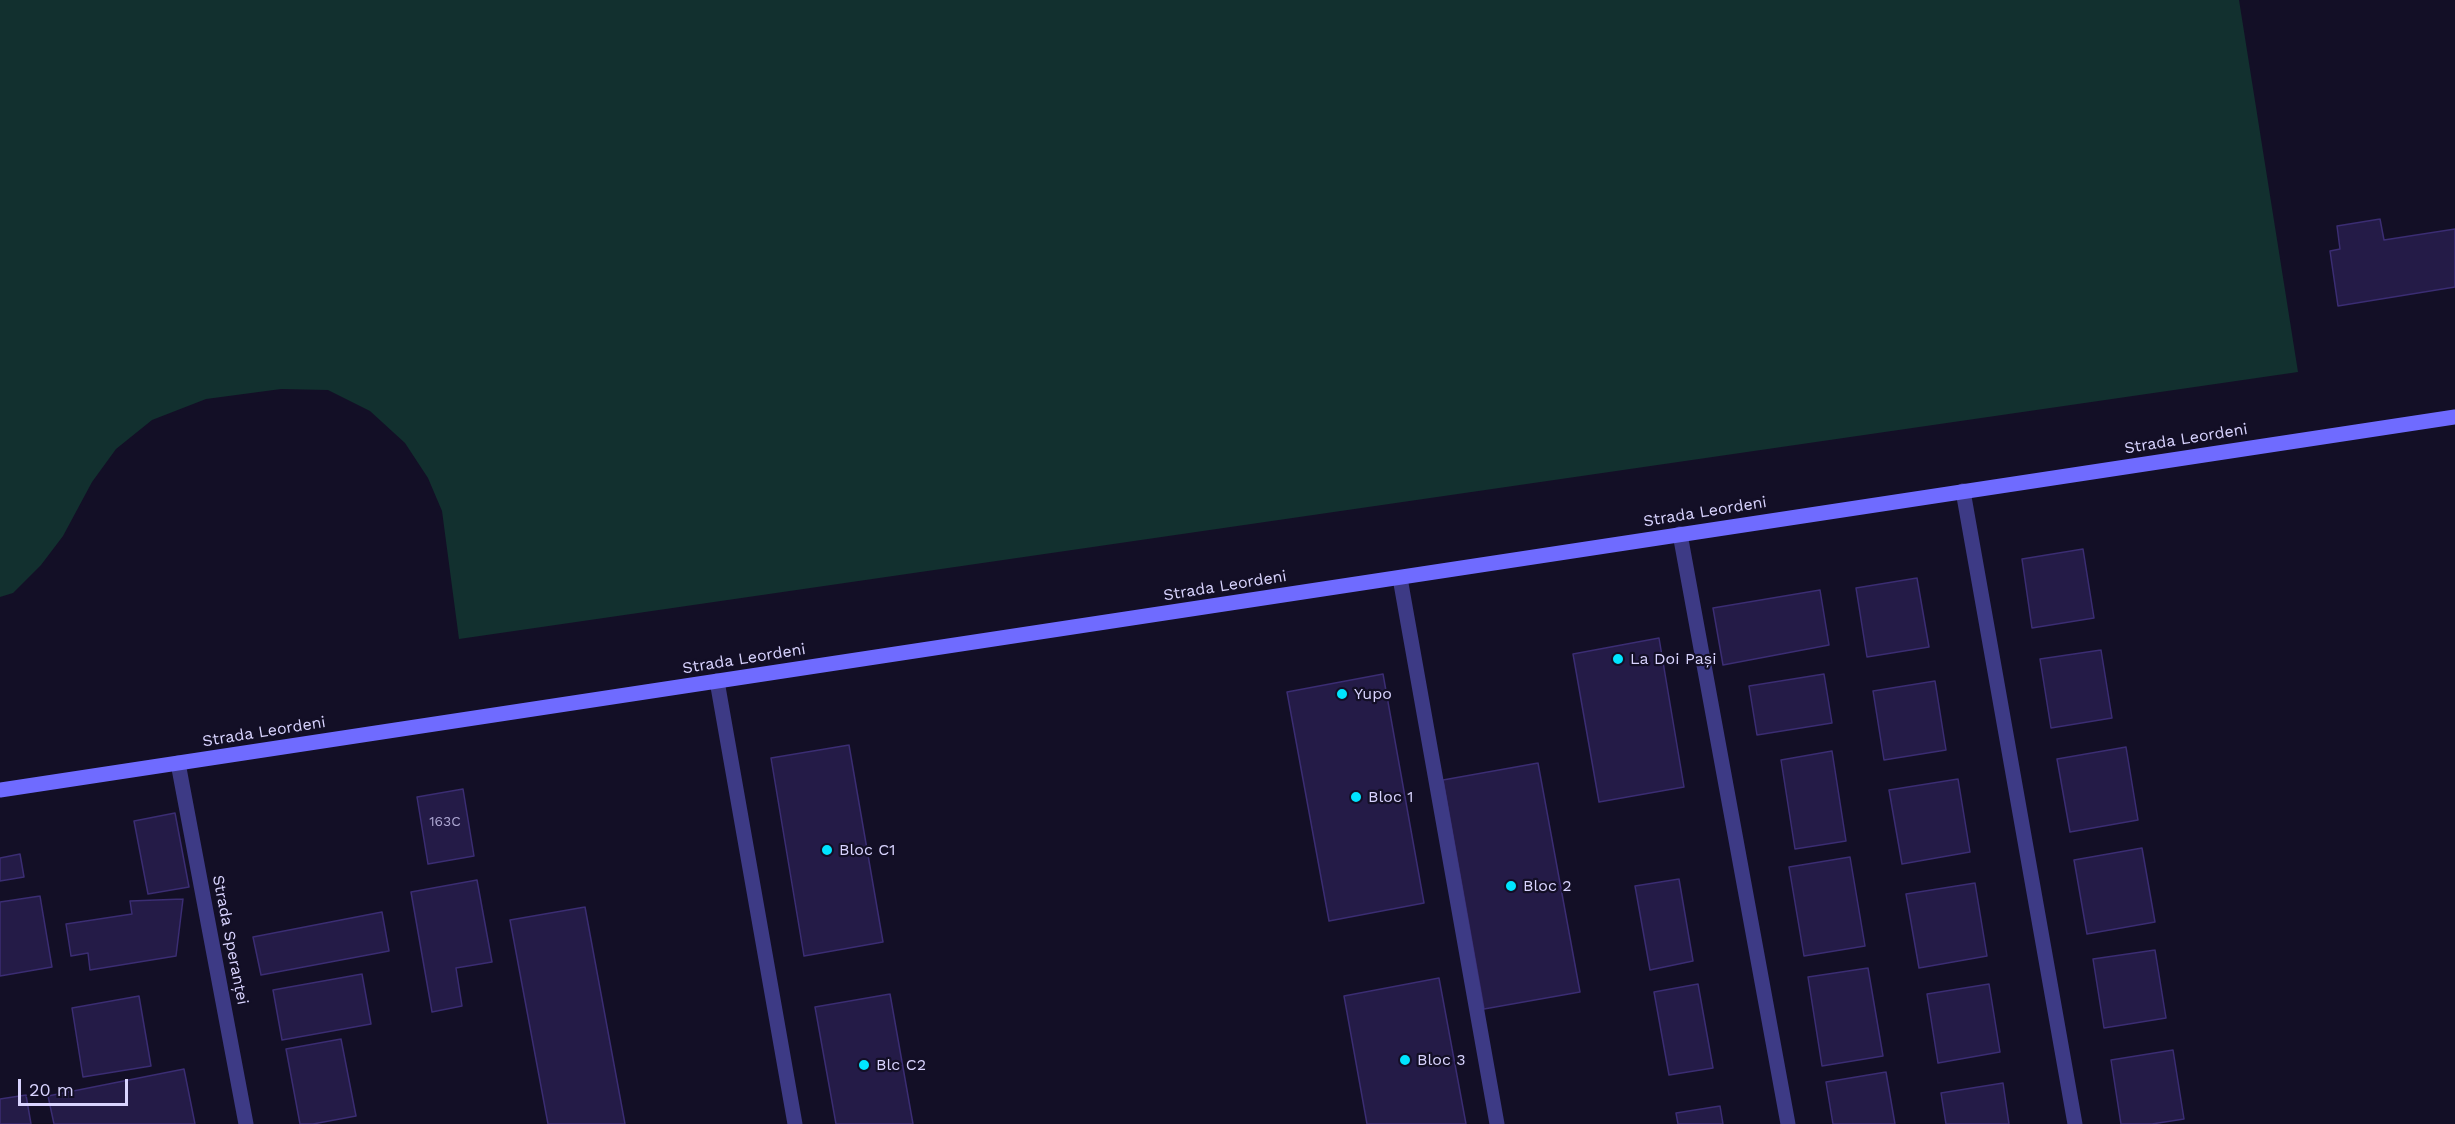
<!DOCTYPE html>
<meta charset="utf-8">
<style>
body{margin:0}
#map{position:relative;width:2455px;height:1124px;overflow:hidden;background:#130f26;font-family:"Work Sans",sans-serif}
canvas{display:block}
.scale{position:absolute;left:18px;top:1079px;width:110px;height:27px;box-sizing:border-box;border:3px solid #d9d4ff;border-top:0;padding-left:8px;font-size:18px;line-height:21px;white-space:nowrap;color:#d9d4ff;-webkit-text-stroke:4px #130f26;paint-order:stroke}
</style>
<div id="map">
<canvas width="2455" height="1124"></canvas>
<div class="scale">20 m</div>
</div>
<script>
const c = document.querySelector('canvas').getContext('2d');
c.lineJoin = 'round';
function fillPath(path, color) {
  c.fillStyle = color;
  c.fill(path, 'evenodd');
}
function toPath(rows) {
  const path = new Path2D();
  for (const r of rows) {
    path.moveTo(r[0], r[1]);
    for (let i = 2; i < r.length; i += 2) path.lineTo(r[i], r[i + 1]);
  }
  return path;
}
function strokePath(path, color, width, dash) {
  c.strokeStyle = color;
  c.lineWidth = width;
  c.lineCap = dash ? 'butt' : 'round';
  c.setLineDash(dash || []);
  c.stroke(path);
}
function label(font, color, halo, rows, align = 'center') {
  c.font = font + ' "Work Sans",sans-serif';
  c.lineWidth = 4.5;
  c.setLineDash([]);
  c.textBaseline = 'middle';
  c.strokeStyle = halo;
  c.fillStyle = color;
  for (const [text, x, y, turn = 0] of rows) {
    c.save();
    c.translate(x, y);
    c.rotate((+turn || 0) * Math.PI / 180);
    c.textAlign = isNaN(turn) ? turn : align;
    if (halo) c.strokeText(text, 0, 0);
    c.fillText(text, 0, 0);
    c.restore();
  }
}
const green = toPath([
 [0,0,2239,0,2298,372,459,639,442,511,428,478,405,443,370,411,328,390,281,389,206,399,152,420,116,449,92,482,63,536,41,565,13,593,0,597]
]);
const building = toPath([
 [2380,219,2384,240,2455,229,2455,287,2338,306,2330,251,2340,249,2337,226,2380,219],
 [2083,549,2094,618,2032,628,2022,559,2083,549],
 [1917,578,1929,647,1867,657,1856,588,1917,578],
 [1820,590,1829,645,1723,665,1713,608,1820,590],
 [1659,638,1684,787,1599,802,1573,654,1659,638],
 [2101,650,2112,718,2051,728,2040,659,2101,650],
 [1383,674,1424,903,1329,921,1287,692,1383,674],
 [1824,674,1832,723,1757,735,1749,686,1824,674],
 [1935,681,1946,750,1884,760,1873,691,1935,681],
 [849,745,883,942,804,956,771,758,849,745],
 [2126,747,2138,820,2070,832,2057,759,2126,747],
 [1832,751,1846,841,1795,849,1781,760,1832,751],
 [1538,763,1580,992,1484,1009,1443,780,1538,763],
 [1958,779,1970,852,1902,864,1889,790,1958,779],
 [463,789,474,856,428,864,417,797,463,789],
 [175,813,189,887,148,894,134,821,175,813],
 [2142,848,2155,922,2087,934,2074,860,2142,848],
 [20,854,24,877,0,881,0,858,20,854],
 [1850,857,1865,946,1804,956,1789,867,1850,857],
 [1679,879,1693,961,1650,970,1635,886,1679,879],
 [477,880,492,962,456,968,462,1006,432,1012,411,892,477,880],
 [1975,883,1987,956,1919,968,1906,894,1975,883],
 [40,896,52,967,0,976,0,902,40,896],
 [183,899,176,956,90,970,88,953,71,956,66,924,132,914,130,901,183,899],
 [585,907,625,1124,548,1124,510,920,585,907],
 [382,912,389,951,261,975,253,937,382,912],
 [2155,950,2166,1018,2104,1028,2093,959,2155,950],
 [1868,968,1883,1056,1822,1066,1808,977,1868,968],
 [362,974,371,1024,282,1040,273,990,362,974],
 [1439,978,1466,1124,1367,1124,1344,996,1439,978],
 [1698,984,1713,1068,1669,1075,1654,992,1698,984],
 [1989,984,2000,1052,1938,1063,1927,994,1989,984],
 [890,994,913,1124,836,1124,815,1007,890,994],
 [139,996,151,1066,83,1077,72,1008,139,996],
 [341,1039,356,1116,313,1124,300,1124,286,1049,341,1039],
 [2173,1050,2184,1119,2152,1124,2121,1124,2111,1060,2173,1050],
 [184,1069,195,1124,54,1124,48,1096,184,1069],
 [1886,1072,1895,1124,1833,1124,1826,1082,1886,1072],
 [2003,1083,2009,1124,1946,1124,1941,1093,2003,1083],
 [26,1095,31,1124,0,1124,0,1099,26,1095],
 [1720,1106,1723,1124,1678,1124,1676,1113,1720,1106]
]);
const lane = toPath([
 [1963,491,2075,1124],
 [1400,578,1497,1124],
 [717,681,795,1124]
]);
const street = toPath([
 [1680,534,1788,1124],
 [178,763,246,1124]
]);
const secondary = toPath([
 [0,790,2455,417]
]);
const markers = [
 [1618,659,6,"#00e5ff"],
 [1342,694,6,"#00e5ff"],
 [1356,797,6,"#00e5ff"],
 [827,850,6,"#00e5ff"],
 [1511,886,6,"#00e5ff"],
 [1405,1060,6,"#00e5ff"],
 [864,1065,6,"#00e5ff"]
];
const numberNames = [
 ["163C",445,822]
];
const streetNames = [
 ["Strada Leordeni",2186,439,-9],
 ["Strada Leordeni",1705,512,-9],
 ["Strada Leordeni",1225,586,-9],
 ["Strada Leordeni",744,659,-9],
 ["Strada Leordeni",264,732,-9],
 ["Strada Speranței",230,940,79]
];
const poiNames = [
 ["La Doi Pași",1630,659],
 ["Yupo",1354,694],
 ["Bloc 1",1368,797],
 ["Bloc C1",839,850],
 ["Bloc 2",1523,886],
 ["Bloc 3",1417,1060],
 ["Blc C2",876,1065]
];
fillPath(green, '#12302f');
fillPath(building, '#241b47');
strokePath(building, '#3b2d73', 1.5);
strokePath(lane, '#3d3a85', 15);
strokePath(street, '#3d3a85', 15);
strokePath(secondary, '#6f6bff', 15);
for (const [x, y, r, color] of markers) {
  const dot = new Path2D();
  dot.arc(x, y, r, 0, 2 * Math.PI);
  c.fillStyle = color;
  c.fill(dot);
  strokePath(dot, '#130f26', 2);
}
label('14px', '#aca6d1', null, numberNames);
label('16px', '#d9d4ff', '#130f26', streetNames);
label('16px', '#d9d4ff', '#130f26', poiNames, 'left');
</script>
